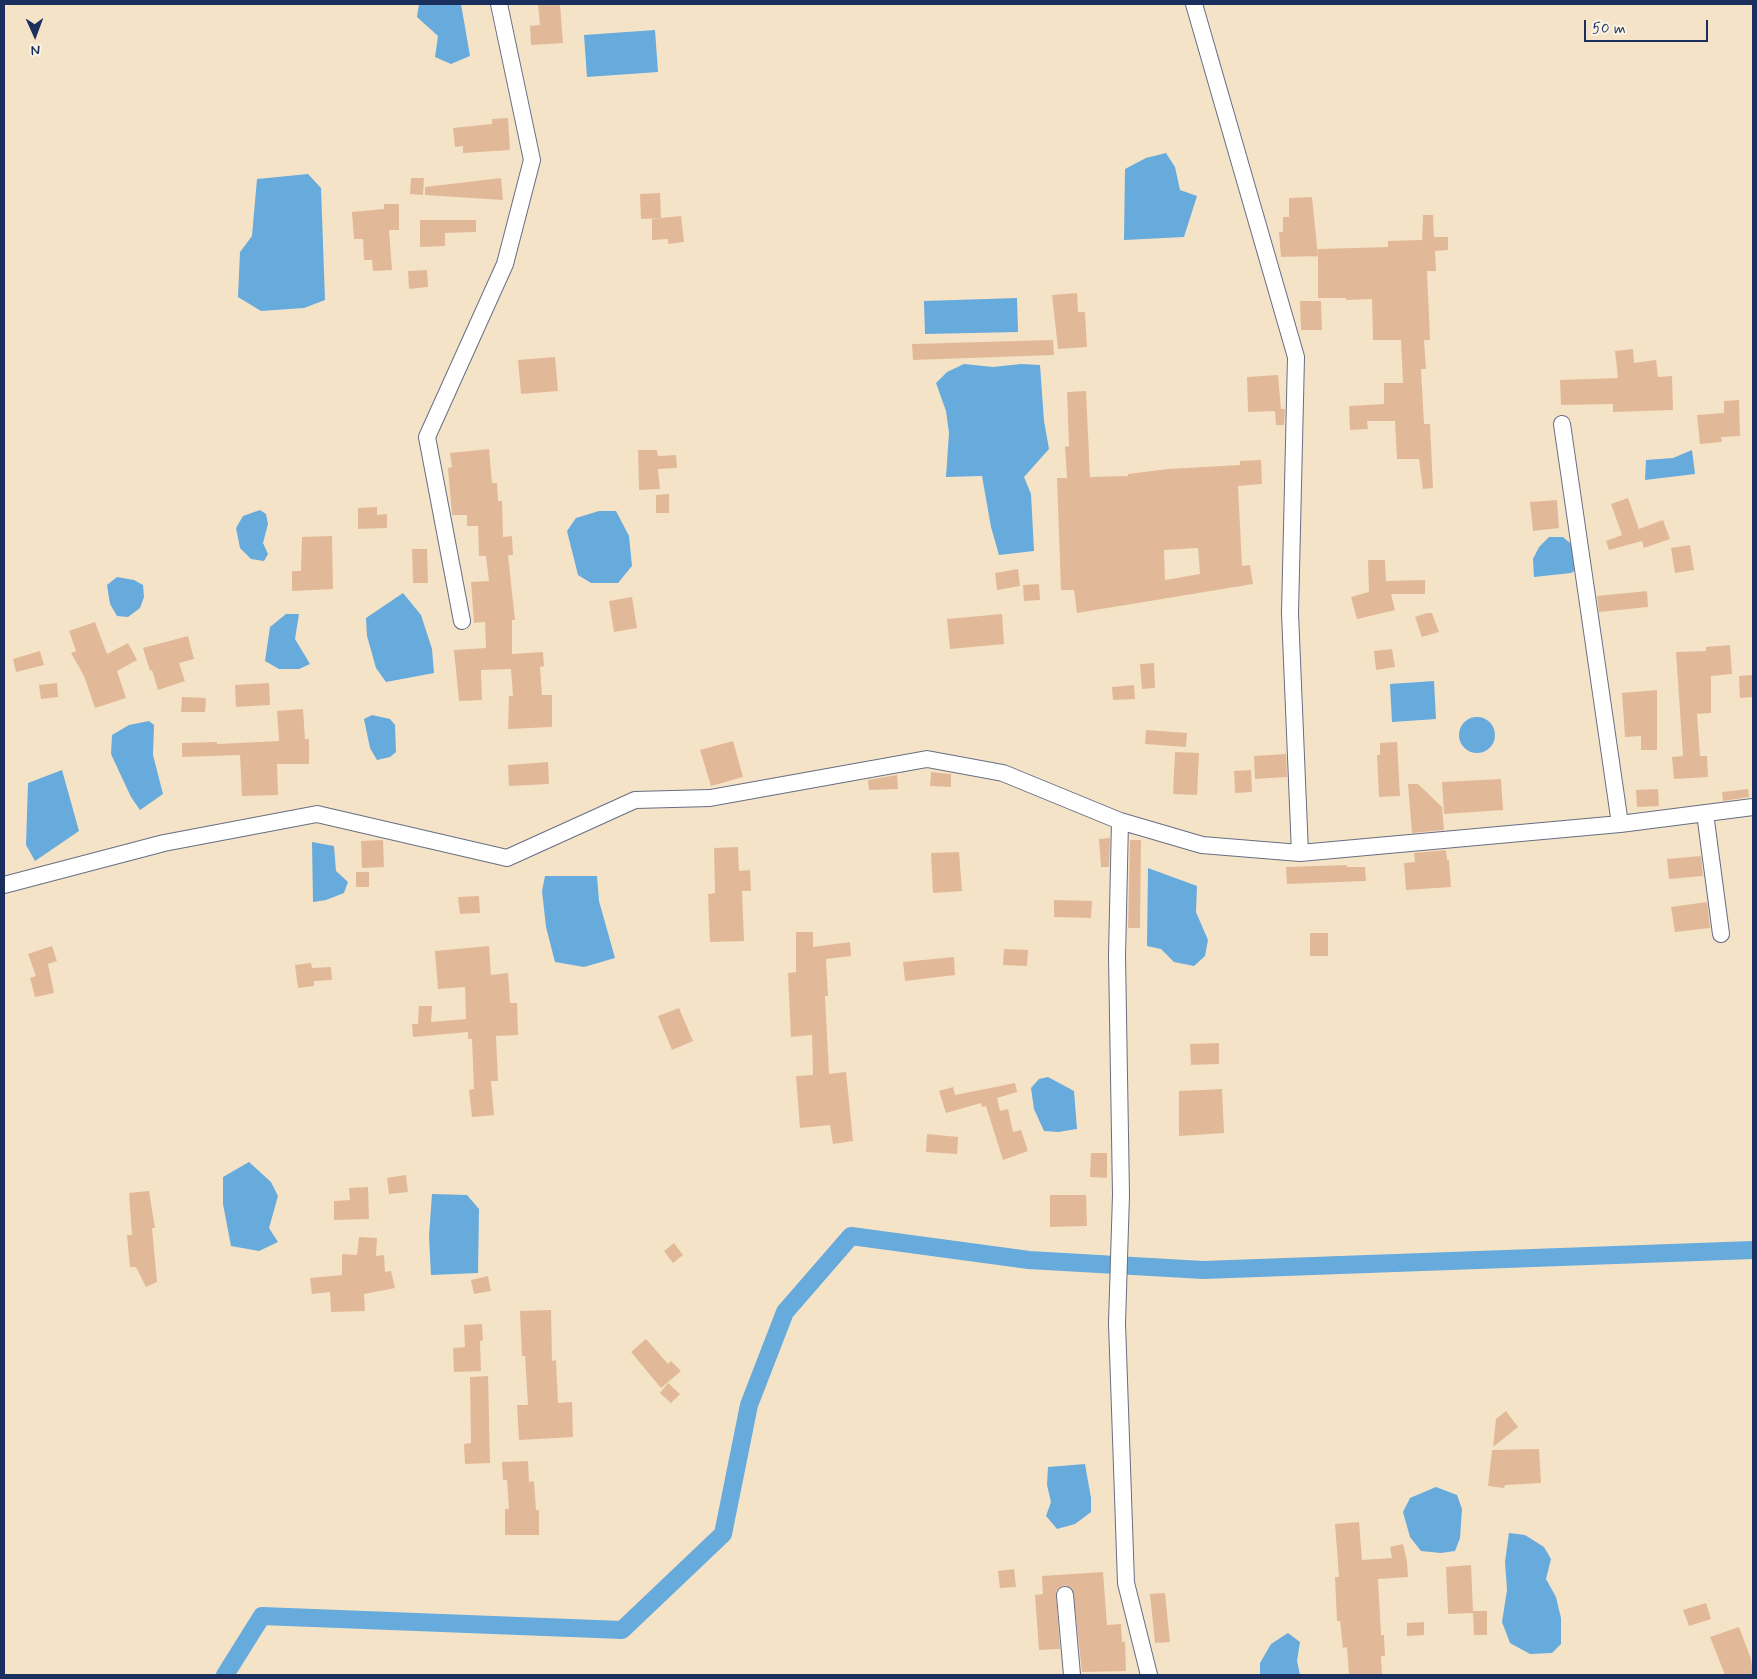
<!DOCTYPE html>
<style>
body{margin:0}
#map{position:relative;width:1757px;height:1679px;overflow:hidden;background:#f5e3c8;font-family:Mynerve,sans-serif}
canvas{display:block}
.frame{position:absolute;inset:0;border:5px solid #1b2f5e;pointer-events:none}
.north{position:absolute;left:10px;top:10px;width:50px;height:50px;-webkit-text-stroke:4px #fcf5e5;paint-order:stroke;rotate:178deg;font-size:14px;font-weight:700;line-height:20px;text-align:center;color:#1b2f5e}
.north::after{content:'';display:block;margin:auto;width:18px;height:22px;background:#1b2f5e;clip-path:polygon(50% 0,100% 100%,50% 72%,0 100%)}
.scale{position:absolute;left:1584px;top:20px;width:124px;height:22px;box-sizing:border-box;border:2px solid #1b2f5e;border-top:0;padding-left:6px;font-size:15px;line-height:18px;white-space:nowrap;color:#1b2f5e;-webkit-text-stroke:4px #fcf5e5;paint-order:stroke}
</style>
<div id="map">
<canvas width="1757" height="1679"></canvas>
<div class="frame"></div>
<div class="north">N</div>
<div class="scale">50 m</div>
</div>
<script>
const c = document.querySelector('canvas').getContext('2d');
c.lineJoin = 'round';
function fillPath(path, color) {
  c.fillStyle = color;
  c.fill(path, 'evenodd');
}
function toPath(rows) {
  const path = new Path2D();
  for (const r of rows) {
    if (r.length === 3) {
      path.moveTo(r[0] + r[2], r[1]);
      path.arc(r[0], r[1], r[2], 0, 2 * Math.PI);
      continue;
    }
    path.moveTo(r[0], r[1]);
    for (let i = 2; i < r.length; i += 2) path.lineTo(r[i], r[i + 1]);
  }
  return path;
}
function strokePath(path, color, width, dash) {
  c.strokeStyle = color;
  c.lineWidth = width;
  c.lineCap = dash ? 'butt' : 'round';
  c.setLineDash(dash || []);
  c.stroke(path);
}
const water = toPath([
 [419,4,461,4,470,56,451,64,435,57,438,36,417,17],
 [655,30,658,72,587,77,584,35],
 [1166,153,1175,167,1180,190,1197,196,1184,237,1124,240,1125,169,1146,158],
 [308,174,321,188,325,300,304,308,261,311,238,297,240,252,252,236,257,179],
 [1017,298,1018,332,925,334,924,301],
 [964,364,993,367,1021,364,1040,365,1044,421,1049,449,1024,477,1031,494,1034,551,999,555,991,527,982,476,946,477,949,433,946,411,936,383,947,372],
 [1692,450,1695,474,1645,480,1646,460,1673,458],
 [260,510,266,514,268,524,263,543,268,554,264,561,251,559,240,548,236,528,243,516],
 [599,511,616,511,629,536,632,566,618,583,591,583,578,575,567,531,576,518],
 [1549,537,1563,537,1570,543,1577,553,1576,570,1571,573,1534,577,1533,559,1539,547],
 [117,577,134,580,143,585,144,597,140,608,128,617,117,616,110,604,107,585],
 [403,593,421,615,432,649,434,673,386,682,376,668,367,636,366,618],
 [286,614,299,614,295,639,310,664,299,669,279,669,265,661,270,627],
 [1434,681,1436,719,1392,722,1390,684],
 [372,715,390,719,395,725,396,752,390,757,377,760,370,748,364,719],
 [1477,735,18],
 [149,721,154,725,153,755,163,794,140,810,131,797,111,754,112,735,129,725],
 [62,770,79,831,35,861,26,845,28,783],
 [312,842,334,846,336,871,348,882,344,893,326,900,313,902],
 [1148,868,1197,886,1196,912,1208,940,1205,956,1194,966,1174,962,1161,949,1147,946],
 [545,876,597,876,599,901,615,958,584,967,555,962,546,927,542,891],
 [1048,1077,1074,1091,1077,1129,1058,1132,1044,1131,1034,1109,1031,1088,1039,1079],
 [249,1162,271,1182,278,1196,269,1228,278,1242,259,1251,231,1246,223,1204,223,1177],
 [432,1194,467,1195,479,1209,478,1273,431,1275,429,1236],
 [1085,1464,1091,1498,1091,1512,1075,1524,1057,1529,1046,1516,1051,1502,1047,1485,1048,1467],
 [1436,1487,1457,1495,1462,1509,1460,1538,1455,1551,1441,1553,1421,1551,1410,1537,1403,1512,1410,1498],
 [1509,1533,1525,1535,1544,1547,1551,1559,1546,1579,1556,1597,1561,1618,1561,1644,1552,1653,1530,1654,1510,1643,1502,1622,1507,1590,1505,1562],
 [1288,1633,1300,1642,1297,1661,1300,1675,1260,1675,1260,1663,1271,1644]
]);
const canal = toPath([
 [225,1675,262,1616,622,1630,723,1534,749,1405,785,1312,851,1236,1029,1260,1203,1270,1753,1250]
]);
const building = toPath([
 [538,4,560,4,563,43,531,45,530,26,540,25],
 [508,118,510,150,463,153,463,146,455,147,453,128,492,124,492,119],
 [411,178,424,178,423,195,410,194],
 [501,178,503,200,425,195,425,187],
 [660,193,661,218,641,219,640,194],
 [1312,197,1318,256,1281,257,1279,232,1283,232,1283,217,1289,217,1289,198],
 [384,204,399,204,399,230,389,230,392,270,373,271,372,260,364,260,363,239,354,239,352,212,384,209],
 [1423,215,1433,215,1434,237,1448,237,1448,250,1435,251,1436,271,1427,271,1430,340,1424,340,1426,369,1421,369,1424,424,1430,424,1433,488,1423,489,1419,459,1397,459,1395,421,1367,421,1368,429,1350,430,1349,406,1384,404,1384,383,1403,383,1401,340,1373,340,1372,299,1346,300,1346,298,1318,298,1318,249,1388,247,1388,241,1422,240],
 [681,216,684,242,668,244,668,239,652,240,652,219],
 [420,220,476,220,476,232,445,233,445,246,420,247],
 [427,270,428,287,409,289,408,271],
 [1077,293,1078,312,1085,312,1087,347,1058,349,1052,295],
 [1300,301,1321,301,1322,330,1301,330],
 [1053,340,1054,355,913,360,912,344],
 [1633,349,1634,363,1656,360,1658,377,1672,376,1673,410,1613,412,1613,404,1561,405,1560,380,1618,378,1615,351],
 [555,357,558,391,521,394,518,360],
 [1278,375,1281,409,1285,409,1284,425,1276,425,1275,411,1248,412,1247,377],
 [1086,391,1090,477,1128,476,1128,474,1168,469,1240,465,1240,461,1261,460,1262,484,1238,486,1242,566,1250,565,1253,584,1077,613,1074,590,1061,590,1057,478,1067,478,1065,447,1069,446,1067,392],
 [1198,548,1200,574,1165,580,1164,550],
 [1739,400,1740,436,1721,437,1722,442,1700,444,1697,415,1724,413,1724,401],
 [489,449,492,483,497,483,498,501,502,501,503,537,512,536,513,555,508,555,515,620,512,620,512,654,543,652,544,666,540,667,542,695,552,695,552,727,508,729,509,696,513,696,511,669,481,670,482,700,459,701,454,650,486,648,485,622,474,623,471,582,489,581,486,556,479,556,478,526,467,526,467,515,452,515,448,468,452,467,450,453],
 [638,450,657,450,658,456,676,455,677,468,658,469,660,489,639,490],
 [669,494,669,513,656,513,656,495],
 [1628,498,1639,529,1663,520,1670,539,1644,548,1642,541,1609,550,1606,541,1622,535,1611,504],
 [1557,500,1559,528,1533,531,1530,502],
 [377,507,377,515,387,514,387,528,358,529,358,508],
 [332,536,333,589,292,591,292,571,301,571,302,537],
 [1690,545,1694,570,1675,573,1671,548],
 [412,549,427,549,428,583,413,583],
 [1368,560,1385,560,1386,581,1425,580,1425,594,1391,594,1395,610,1357,619,1351,597,1369,592],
 [1018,569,1020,586,997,590,995,573],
 [1039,584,1040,600,1024,601,1023,585],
 [1647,591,1648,607,1599,612,1597,596],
 [632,597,637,628,614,632,609,601],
 [1427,613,1432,613,1439,632,1422,637,1415,617],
 [1002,614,1004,644,950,649,947,619],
 [95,622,107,654,128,643,137,660,117,671,126,698,95,708,84,676,71,653,76,651,69,631],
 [188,636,194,659,179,663,185,681,158,690,152,670,150,671,143,648],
 [1730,645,1732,674,1711,676,1711,713,1697,714,1700,756,1707,756,1708,777,1674,779,1672,757,1683,756,1676,652,1706,651,1706,647],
 [1392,649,1395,667,1376,670,1374,651],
 [40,651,44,665,16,672,13,659],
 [1154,663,1155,688,1142,689,1140,664],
 [1753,675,1753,697,1740,698,1739,676],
 [57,683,58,697,41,699,39,685],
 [269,683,270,705,236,707,235,685],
 [1134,685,1135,699,1113,700,1112,687],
 [1657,690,1657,750,1641,750,1641,736,1625,737,1622,693],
 [182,697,206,698,205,712,181,712],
 [303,709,305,739,309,739,309,764,277,764,278,795,242,796,240,755,182,757,182,743,217,742,217,744,279,741,277,711],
 [1146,730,1187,733,1186,747,1145,744],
 [733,741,743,777,711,786,700,750],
 [1397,742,1400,796,1379,797,1377,755,1380,755,1380,743],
 [1175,752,1199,753,1197,795,1173,794],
 [1286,754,1287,777,1255,779,1254,756],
 [548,762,549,784,509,786,508,765],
 [1251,770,1252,792,1235,793,1234,771],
 [931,772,951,774,951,787,930,786],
 [897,775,898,789,869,790,868,780],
 [1501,779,1503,810,1444,814,1442,782],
 [1408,784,1418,784,1442,807,1444,830,1412,833],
 [1658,789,1659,806,1637,807,1636,790],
 [1748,789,1749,797,1723,801,1722,792],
 [1110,838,1109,867,1101,867,1099,839],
 [383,840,384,867,362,868,361,841],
 [1130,840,1141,840,1140,928,1128,928],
 [738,847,739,871,750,870,751,891,742,891,744,941,710,942,708,894,715,893,714,848],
 [1446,850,1447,860,1449,860,1451,887,1406,890,1404,863,1415,862,1414,853],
 [959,852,962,891,933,893,931,853],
 [1701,856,1703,876,1669,879,1667,859],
 [1347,865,1347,867,1365,867,1366,881,1287,884,1286,867],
 [356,872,369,872,369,887,356,887],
 [479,896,480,913,460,914,458,897],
 [1054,900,1092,901,1091,918,1054,917],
 [1707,902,1710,928,1675,932,1671,907],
 [796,932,813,932,813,947,850,942,851,956,826,959,828,996,825,996,829,1074,846,1072,853,1141,833,1144,830,1125,800,1128,796,1076,813,1075,812,1035,791,1037,788,973,796,972],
 [1310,933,1328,933,1328,956,1310,956],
 [52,946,57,961,48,964,54,993,35,997,30,978,36,976,28,954],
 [489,946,491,975,508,973,510,1003,517,1003,518,1035,496,1036,498,1081,491,1081,494,1115,472,1117,469,1090,474,1089,472,1039,468,1039,468,1032,413,1037,412,1024,418,1024,419,1006,432,1006,431,1022,466,1019,465,987,438,989,435,951],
 [1004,949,1028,950,1027,966,1003,965],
 [954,957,955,975,905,981,903,962],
 [311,963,312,968,331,967,332,980,314,981,314,986,298,988,295,965],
 [679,1008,693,1041,672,1050,658,1016],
 [1219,1043,1219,1064,1191,1065,1190,1044],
 [1015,1083,1017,1092,997,1098,1000,1111,1008,1109,1013,1132,1021,1130,1028,1151,1003,1160,986,1106,982,1107,981,1103,946,1113,939,1091,953,1087,955,1095],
 [1222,1089,1224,1133,1179,1136,1179,1091],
 [927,1134,958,1137,957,1154,926,1152],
 [1091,1153,1107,1153,1107,1178,1090,1177],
 [406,1175,408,1192,389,1194,387,1178],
 [368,1187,369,1219,334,1220,334,1201,350,1200,349,1188],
 [149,1191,155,1228,152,1228,157,1282,146,1287,136,1267,130,1267,127,1235,132,1235,129,1193],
 [1050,1195,1086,1195,1087,1226,1050,1227],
 [359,1237,377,1238,376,1256,384,1255,385,1272,391,1271,395,1288,364,1294,365,1311,331,1312,330,1292,312,1294,310,1278,342,1275,342,1254,357,1255],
 [674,1243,683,1255,673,1263,664,1251],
 [488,1276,491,1291,474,1294,471,1280],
 [551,1310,552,1361,556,1360,558,1403,572,1402,573,1437,519,1440,517,1405,528,1405,525,1356,522,1356,520,1311],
 [482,1324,483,1340,480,1341,481,1371,454,1372,453,1348,465,1347,464,1325],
 [646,1339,668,1364,671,1361,681,1371,661,1388,631,1352],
 [488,1376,490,1463,465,1464,464,1444,471,1443,470,1377],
 [668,1383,680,1394,671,1403,660,1393],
 [1506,1411,1518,1427,1493,1447,1496,1419],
 [1539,1449,1541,1483,1505,1485,1504,1488,1488,1486,1492,1450],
 [528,1461,529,1482,534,1481,536,1510,539,1510,539,1535,505,1535,505,1509,509,1509,507,1480,503,1480,502,1462],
 [1359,1522,1362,1560,1392,1558,1390,1547,1403,1544,1407,1561,1408,1577,1378,1579,1381,1635,1384,1635,1385,1656,1381,1656,1382,1675,1349,1675,1347,1647,1343,1648,1340,1621,1337,1621,1335,1577,1339,1577,1335,1524],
 [1471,1565,1473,1611,1487,1611,1487,1635,1474,1635,1473,1613,1448,1614,1446,1567],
 [1014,1569,1016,1587,1000,1588,998,1571],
 [1103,1572,1107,1625,1121,1624,1122,1642,1125,1642,1126,1671,1082,1672,1073,1590,1065,1585,1056,1591,1060,1649,1039,1650,1035,1595,1043,1594,1042,1576],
 [1165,1593,1170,1642,1155,1643,1150,1594],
 [1706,1603,1711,1619,1689,1626,1683,1610],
 [1424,1622,1424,1635,1407,1636,1407,1623],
 [1739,1627,1751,1659,1753,1675,1725,1675,1710,1637]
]);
const street = toPath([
 [1194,4,1296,357,1290,613,1300,853],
 [1562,424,1620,824],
 [462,621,427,437,505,264,532,160,499,4],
 [1705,813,1721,934],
 [1120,821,1117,956,1121,1195,1117,1323,1126,1583,1149,1675],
 [4,885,164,843,317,814,507,858,635,800,710,798,927,759,1003,773,1120,821,1202,845,1300,853,1620,824,1753,807],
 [1065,1595,1072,1675]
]);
fillPath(water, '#67aadc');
strokePath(canal, '#67aadc', 18);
fillPath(building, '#e2b998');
strokePath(street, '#676e83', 18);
strokePath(street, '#fff', 16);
</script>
